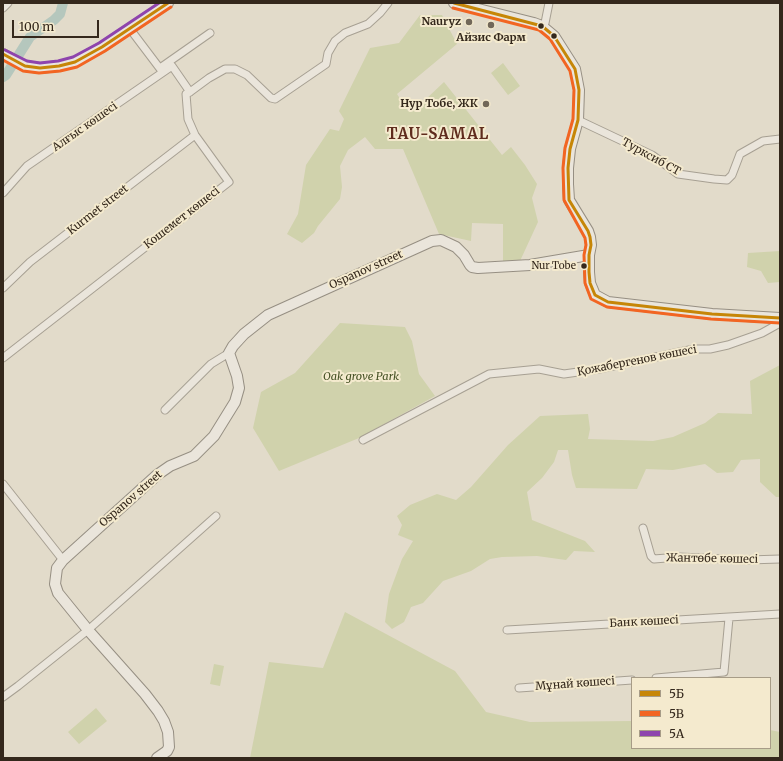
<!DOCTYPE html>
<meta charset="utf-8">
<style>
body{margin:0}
#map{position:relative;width:783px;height:761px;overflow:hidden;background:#e2dbca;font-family:Merriweather,serif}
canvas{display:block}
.frame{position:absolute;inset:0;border:4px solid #34281c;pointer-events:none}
.legend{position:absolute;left:631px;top:677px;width:140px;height:72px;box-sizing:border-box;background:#f4eace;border:1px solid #a79c87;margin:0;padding:5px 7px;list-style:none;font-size:12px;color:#34281c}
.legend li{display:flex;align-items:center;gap:8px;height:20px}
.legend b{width:20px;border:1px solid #a79c87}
.scale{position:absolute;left:12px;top:20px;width:87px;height:18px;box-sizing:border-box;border:2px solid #34281c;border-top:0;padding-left:5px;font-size:12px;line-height:14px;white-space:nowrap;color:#34281c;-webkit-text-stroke:3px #f4eace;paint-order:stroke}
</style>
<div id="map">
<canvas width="783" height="761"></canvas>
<div class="frame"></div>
<ul class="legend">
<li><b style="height:5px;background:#c68607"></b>5Б</li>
<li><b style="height:5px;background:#f26522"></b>5В</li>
<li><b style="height:5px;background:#8e44ad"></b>5А</li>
</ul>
<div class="scale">100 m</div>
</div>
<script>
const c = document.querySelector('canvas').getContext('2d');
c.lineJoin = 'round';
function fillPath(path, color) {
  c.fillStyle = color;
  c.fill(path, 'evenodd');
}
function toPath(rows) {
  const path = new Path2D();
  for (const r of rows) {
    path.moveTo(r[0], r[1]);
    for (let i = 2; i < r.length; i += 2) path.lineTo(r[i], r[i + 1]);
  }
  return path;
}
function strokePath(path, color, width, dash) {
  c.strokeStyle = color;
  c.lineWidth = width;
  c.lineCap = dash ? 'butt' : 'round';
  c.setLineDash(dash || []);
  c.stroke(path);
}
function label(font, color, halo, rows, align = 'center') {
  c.font = font + ' Merriweather,serif';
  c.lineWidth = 4;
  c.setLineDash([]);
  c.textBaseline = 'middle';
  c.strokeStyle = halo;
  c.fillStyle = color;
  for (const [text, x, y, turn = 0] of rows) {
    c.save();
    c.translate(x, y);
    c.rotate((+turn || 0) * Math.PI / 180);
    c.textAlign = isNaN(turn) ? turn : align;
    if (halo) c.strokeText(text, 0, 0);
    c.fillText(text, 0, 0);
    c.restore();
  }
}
const green = toPath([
 [420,15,442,15,457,44,397,94,408,111,425,100,444,82,502,155,511,147,525,165,537,184,532,198,538,222,520,261,503,261,503,224,472,223,471,241,439,234,403,149,375,149,365,137,348,150,340,166,342,187,340,199,318,226,314,233,302,243,287,234,298,214,306,165,330,129,339,131,344,119,339,111,370,48,399,43],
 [503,63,520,86,508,95,491,73],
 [780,251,780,282,768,283,761,271,747,267,748,253],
 [340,323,405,327,412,341,419,374,435,396,359,438,279,471,253,428,261,392,295,373],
 [780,365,780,497,776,497,760,482,760,459,741,460,733,472,717,473,705,464,673,470,646,469,637,489,576,488,572,475,568,450,558,450,554,462,542,478,527,492,532,520,585,541,595,552,574,551,566,560,537,556,502,557,490,559,471,571,443,581,423,603,411,607,404,622,392,629,385,622,389,594,402,559,413,541,398,535,402,525,397,516,410,505,437,494,456,500,471,487,508,445,540,416,588,414,590,429,588,439,653,441,673,437,705,423,718,413,752,414,750,381],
 [345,612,455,671,486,712,530,722,632,721,632,748,770,748,770,730,780,732,780,758,250,758,269,662,323,668],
 [214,664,224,666,220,686,210,684],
 [96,708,107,721,79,744,68,732]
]);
const river = toPath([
 [3,77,6,75,30,37,54,20,60,14,63,3]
]);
const street = toPath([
 [3,8,8,3],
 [542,26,545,23,549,3],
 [130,29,161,70],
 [160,68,210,33],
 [190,92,209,78,225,69,235,69,247,75,271,98,275,99,326,64,328,53,335,41,345,33,368,24,380,13,388,3],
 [578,120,652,155,678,174,714,179,727,180,732,175,740,154,763,141,780,139],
 [3,193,27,166,172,66,190,92,186,94,188,119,195,135,229,182,3,358],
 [3,288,30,262,195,135],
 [165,410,211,364,229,353],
 [363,440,489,374,539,369,564,374,599,369,694,349,710,349,728,345,762,333,780,323],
 [3,484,63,560],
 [643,528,651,556,654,559,679,557,748,560,780,559],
 [507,630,780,614],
 [656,678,724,672,729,618],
 [519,688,632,680],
 [3,697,18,686,88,630,216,516]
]);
const secondary = toPath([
 [454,3,534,23,542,26,554,36,575,69,579,90,578,120,570,149,568,168,568,184,569,200,588,231,590,237,591,245,589,255,589,272,590,283,595,295,608,302,712,314,780,318],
 [3,54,25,66,40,68,59,66,75,62,102,47,168,3],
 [157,758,167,751,169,747,168,732,164,721,158,711,145,694,88,630,58,593,55,584,57,568,63,560,157,475,170,466,194,456,214,436,235,402,239,388,237,376,229,353,233,346,244,334,268,315,432,241,441,240,456,247,464,255,470,265,472,267,478,268,530,265,589,255]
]);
const bus1 = toPath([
 [454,3,542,26,554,36,575,69,579,90,578,120,570,149,568,168,569,200,588,231,590,237,591,245,589,255,589,272,590,283,595,295,608,302,712,314,780,318],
 [3,54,25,66,40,68,59,66,75,62,102,47,168,3]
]);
const bus2 = toPath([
 [453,8,539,30,550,39,570,71,574,90,573,119,565,148,563,168,564,200,585,238,586,245,584,255,585,283,591,299,607,307,711,319,780,323],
 [3,60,23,71,39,73,60,71,77,67,105,51,171,7]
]);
const bus3 = toPath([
 [5,50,27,61,40,63,58,61,73,57,99,43,159,3]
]);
const markers = [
 [469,22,4,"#716759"],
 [491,25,4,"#716759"],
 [541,26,3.5,"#34281c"],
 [554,36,3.5,"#34281c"],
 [486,104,4,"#716759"],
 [584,266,3.5,"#34281c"]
];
const busNames = [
 ["Nur Tobe",576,266]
];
const poiNames = [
 ["Nauryz",461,22],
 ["Айзис Фарм",491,38,"center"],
 ["Нур Тобе, ЖК",478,104]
];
const streetNames = [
 ["Алғыс көшесі",85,127,-35],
 ["Турксиб СТ",651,157,29],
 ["Kurmet street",98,210,-38],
 ["Кошемет көшесі",182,218,-38],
 ["Ospanov street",366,270,-24],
 ["Қожабергенов көшесі",637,361,-11],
 ["Ospanov street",131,499,-41],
 ["Жантөбе көшесі",712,559,1],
 ["Банк көшесі",644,622,-3],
 ["Мұнай көшесі",575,684,-4]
];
const parkNames = [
 ["Oak grove Park",361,377]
];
const districtNames = [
 ["TAU-SAMAL",438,135]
];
fillPath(green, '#d0d2ac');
strokePath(river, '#b5c7bd', 10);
strokePath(street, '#a7a093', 9);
strokePath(secondary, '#968f83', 12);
strokePath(street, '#eae5db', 7);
strokePath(secondary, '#eae5db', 10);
strokePath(bus1, '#c68607', 3);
strokePath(bus2, '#f26522', 3);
strokePath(bus3, '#8e44ad', 3);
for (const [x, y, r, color] of markers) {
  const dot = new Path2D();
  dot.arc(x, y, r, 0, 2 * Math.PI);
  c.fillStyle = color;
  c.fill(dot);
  strokePath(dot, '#f4eace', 1.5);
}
label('10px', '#34281c', '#f4eace', busNames, 'right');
label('bold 11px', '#34281c', '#f4eace', poiNames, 'right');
label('11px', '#34281c', '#f4eace', streetNames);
label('italic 11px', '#445023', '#f4eace', parkNames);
c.letterSpacing = '1px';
label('bold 15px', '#5f2c1d', '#f4eace', districtNames);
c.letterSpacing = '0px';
</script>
